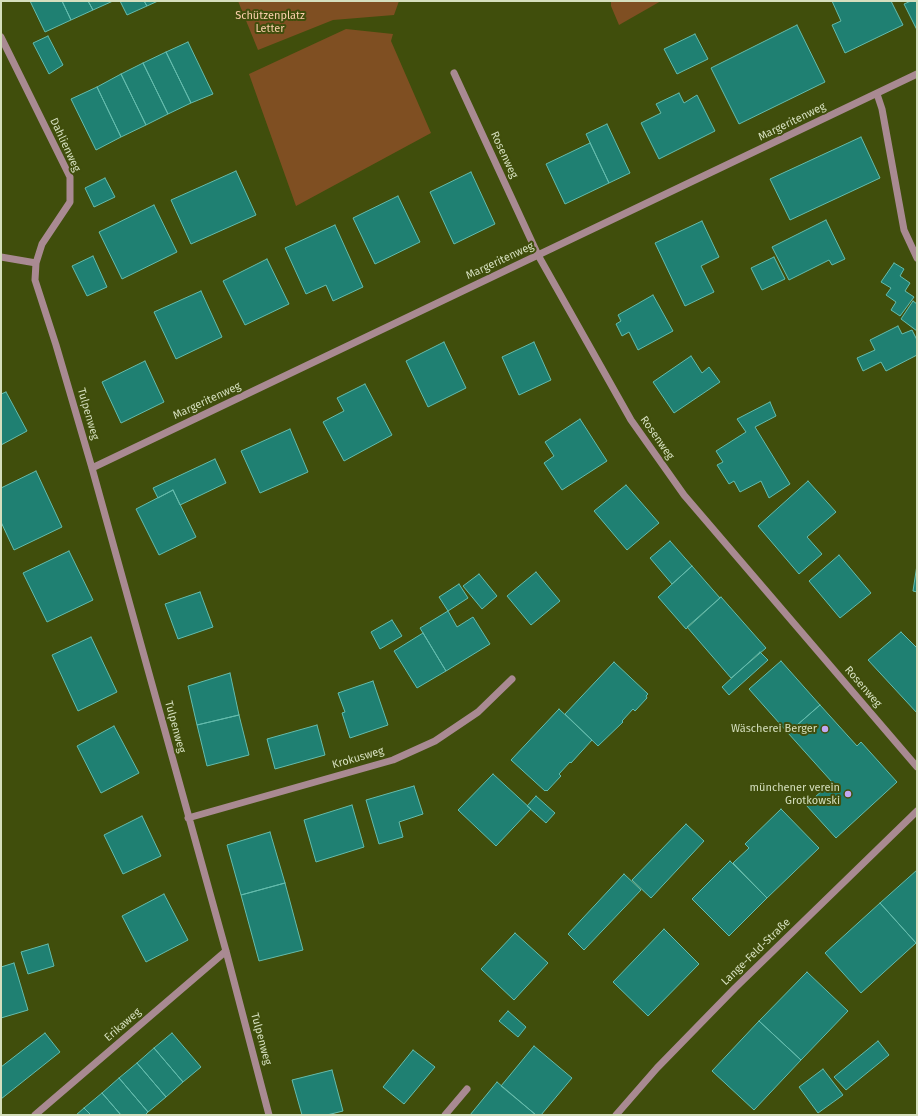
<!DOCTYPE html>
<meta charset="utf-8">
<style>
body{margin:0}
#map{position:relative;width:918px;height:1116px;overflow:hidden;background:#404e0c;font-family:"Fira Sans",sans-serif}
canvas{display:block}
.frame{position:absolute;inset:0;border:2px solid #d5dfbe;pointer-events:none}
</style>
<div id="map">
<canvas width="918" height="1116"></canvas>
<div class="frame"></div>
</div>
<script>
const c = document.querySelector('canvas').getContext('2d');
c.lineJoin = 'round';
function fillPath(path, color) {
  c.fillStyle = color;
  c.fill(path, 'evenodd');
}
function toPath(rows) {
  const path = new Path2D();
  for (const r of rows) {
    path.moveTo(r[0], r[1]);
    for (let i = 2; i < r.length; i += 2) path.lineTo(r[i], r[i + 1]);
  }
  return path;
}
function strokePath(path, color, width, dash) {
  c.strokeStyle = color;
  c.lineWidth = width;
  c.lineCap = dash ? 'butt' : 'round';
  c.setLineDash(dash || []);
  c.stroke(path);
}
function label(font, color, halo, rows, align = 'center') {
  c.font = font + ' "Fira Sans",sans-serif';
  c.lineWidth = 4;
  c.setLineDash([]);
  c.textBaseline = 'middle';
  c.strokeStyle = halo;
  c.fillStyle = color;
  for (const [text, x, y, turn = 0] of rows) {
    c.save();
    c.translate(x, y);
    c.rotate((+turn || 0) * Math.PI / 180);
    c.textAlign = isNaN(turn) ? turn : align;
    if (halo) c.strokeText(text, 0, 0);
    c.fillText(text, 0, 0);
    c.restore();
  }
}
const green = toPath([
 [238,1,399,1,394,15,333,20,258,50],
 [611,1,661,1,619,25,611,6],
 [346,29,393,34,391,41,431,133,296,206,249,74]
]);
const building = toPath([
 [30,1,62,1,71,20,45,32,30,1],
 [62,1,88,1,93,10,71,20,62,1],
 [88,1,113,1,93,10,88,1],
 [120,1,144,1,147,6,127,15,120,1],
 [144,1,158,1,147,6,144,1],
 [832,1,891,1,903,25,845,53,832,25,841,21,832,1],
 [911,1,917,1,917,30,904,4,911,1],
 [797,25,825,82,739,124,711,68,797,25],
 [695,34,708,59,677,74,664,49,695,34],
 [48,36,63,65,49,74,33,43,48,36],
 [188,42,213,94,191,103,166,52,188,42],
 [166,52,191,103,168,114,143,63,166,52],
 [143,63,168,114,146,125,121,74,143,63],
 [121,74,146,125,121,137,97,87,121,74],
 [97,87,121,137,96,150,71,99,97,87],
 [679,93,684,103,697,95,715,131,659,159,641,123,661,113,656,104,679,93],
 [607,124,630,173,609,183,586,134,607,124],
 [861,137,880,178,790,220,770,179,861,137],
 [590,143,609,183,565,204,546,164,590,143],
 [236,171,256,215,191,244,171,200,236,171],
 [471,172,495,224,454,244,430,192,471,172],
 [105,178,115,197,94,207,85,188,105,178],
 [398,196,420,242,375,264,353,218,398,196],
 [154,205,177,252,122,279,99,232,154,205],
 [826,220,845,259,832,265,829,260,789,280,772,247,826,220],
 [702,221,719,257,701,266,714,292,685,306,655,243,702,221],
 [335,225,363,287,333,301,326,285,306,294,285,248,335,225],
 [93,256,107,287,87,296,72,266,93,256],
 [774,257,785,279,762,290,751,268,774,257],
 [267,259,289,304,245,325,223,281,267,259],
 [894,263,904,269,900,276,910,283,905,291,914,297,900,316,891,310,896,302,886,295,891,288,881,282,894,263],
 [201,291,222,337,176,359,154,312,201,291],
 [653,295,673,331,638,350,629,332,622,336,616,324,621,321,618,315,653,295],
 [913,301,917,304,917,331,901,319,913,301],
 [898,326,902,334,912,330,917,340,917,355,886,371,881,362,863,371,857,358,875,350,870,340,898,326],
 [444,342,466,388,428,407,406,361,444,342],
 [534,342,551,380,519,395,502,357,534,342],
 [691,356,702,373,709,367,720,382,674,413,653,382,691,356],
 [145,361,164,402,121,423,102,382,145,361],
 [365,384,392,435,344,461,323,422,344,411,337,398,365,384],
 [6,392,27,431,1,445,1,394,6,392],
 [770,402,776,416,755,427,790,484,769,498,761,481,740,492,734,481,729,484,717,465,723,462,716,451,746,432,737,419,770,402],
 [580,419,607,461,562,490,544,463,554,456,545,442,580,419],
 [290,429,308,472,260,493,241,451,290,429],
 [215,459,226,483,180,505,173,490,158,498,153,488,215,459],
 [36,471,62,527,14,550,1,522,1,488,36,471],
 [808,481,836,512,807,537,822,554,799,574,758,526,808,481],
 [626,485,659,523,627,550,594,511,626,485],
 [173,490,196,537,159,555,136,509,173,490],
 [670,541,692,566,672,584,650,558,670,541],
 [69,551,93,600,47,622,23,573,69,551],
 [839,555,871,593,840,618,809,581,839,555],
 [917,565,917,592,913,591,917,565],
 [692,566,720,598,686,629,658,597,692,566],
 [536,572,560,601,531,625,507,596,536,572],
 [479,574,497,596,482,609,463,586,479,574],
 [459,584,468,598,448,611,439,597,459,584],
 [200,592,213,627,178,639,165,604,200,592],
 [721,597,766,648,731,678,687,627,721,597],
 [448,611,457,627,473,617,490,644,446,671,420,628,448,611],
 [392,620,402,636,380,649,371,632,392,620],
 [901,632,917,648,917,713,868,660,901,632],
 [423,633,446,671,417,688,394,651,423,633],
 [91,637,117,692,78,711,52,655,91,637],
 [760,652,768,660,729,695,722,687,760,652],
 [781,661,820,705,788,733,749,689,781,661],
 [614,662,648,694,646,696,647,698,635,711,633,709,622,721,623,722,598,746,565,714,614,662],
 [230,673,239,715,197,725,188,686,230,673],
 [373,681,388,725,350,738,342,713,345,712,338,693,373,681],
 [820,705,857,746,861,742,897,782,836,838,806,805,832,782,788,733,820,705],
 [559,709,592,740,571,763,570,762,559,774,561,776,547,791,546,790,545,791,511,760,559,709],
 [239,715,249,755,207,766,197,725,239,715],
 [317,725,325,755,275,769,267,739,317,725],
 [114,726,139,773,101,793,77,746,114,726],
 [493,774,531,809,496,846,458,810,493,774],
 [414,786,423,814,399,822,403,837,379,844,366,800,414,786],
 [536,796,555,813,546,823,527,806,536,796],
 [352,805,364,847,316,862,304,820,352,805],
 [781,809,819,848,767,898,733,863,749,848,745,844,781,809],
 [142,816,161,856,123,874,104,835,142,816],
 [686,824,704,841,651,898,632,880,686,824],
 [270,832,285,883,241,895,227,845,270,832],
 [730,861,767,898,729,936,692,899,730,861],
 [917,870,917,942,916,943,880,903,917,870],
 [624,874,641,890,584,950,568,934,624,874],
 [285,883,303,950,259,961,241,895,285,883],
 [164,894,188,940,146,962,122,916,164,894],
 [880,903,916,943,861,993,825,953,880,903],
 [664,929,699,964,648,1016,613,982,664,929],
 [515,933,548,963,514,1000,481,969,515,933],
 [48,944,54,966,28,974,21,952,48,944],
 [14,963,28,1010,1,1018,1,967,14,963],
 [807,972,848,1011,801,1060,759,1021,807,972],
 [508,1011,526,1027,518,1037,499,1021,508,1011],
 [759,1021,801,1060,754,1110,712,1071,759,1021],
 [45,1033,60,1052,1,1099,1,1067,45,1033],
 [172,1033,201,1067,183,1082,154,1048,172,1033],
 [878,1041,889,1055,846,1090,834,1077,878,1041],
 [534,1046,572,1078,541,1115,536,1115,501,1086,534,1046],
 [154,1048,183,1082,166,1097,137,1063,154,1048],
 [413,1050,435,1067,404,1104,383,1087,413,1050],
 [137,1063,166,1097,148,1112,119,1078,137,1063],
 [823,1069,843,1095,818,1113,799,1087,823,1069],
 [332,1070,343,1111,327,1115,302,1115,292,1080,332,1070],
 [119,1078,148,1112,145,1115,121,1115,102,1093,119,1078],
 [497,1082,536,1115,470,1115,497,1082],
 [102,1093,121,1115,91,1115,84,1108,102,1093],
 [84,1108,91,1115,76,1115,84,1108]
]);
const minor = toPath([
 [1,37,70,177,70,202,42,244,36,263,35,280,56,345,92,468,226,951,269,1115],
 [454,73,538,255,631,420,684,495,917,767],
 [877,94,882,109,904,230,917,258],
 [1,257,36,263],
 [92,468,917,74],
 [188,818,393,760,435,741,478,712,512,679],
 [35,1115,226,951],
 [445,1115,467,1089],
 [616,1115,657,1068,735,988,917,811]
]);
const markers = [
 [825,729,4,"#c3a7f2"],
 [848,794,4,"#c3a7f2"]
];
const parkNames = [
 ["Schützenplatz",270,16],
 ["Letter",270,29]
];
const streetNames = [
 ["Margeritenweg",792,122,-26],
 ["Dahlienweg",65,145,65],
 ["Rosenweg",504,155,65],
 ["Margeritenweg",500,261,-25],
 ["Margeritenweg",207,401,-25],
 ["Tulpenweg",88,414,74],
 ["Rosenweg",657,438,55],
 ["Rosenweg",863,687,49],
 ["Tulpenweg",175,727,75],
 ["Krokusweg",358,758,-16],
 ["Lange-Feld-Straße",756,952,-44],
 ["Erikaweg",123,1025,-41],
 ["Tulpenweg",261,1039,75]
];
const poiNames = [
 ["Wäscherei Berger",817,729],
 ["münchener verein",840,788],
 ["Grotkowski",840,801]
];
fillPath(green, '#7f4f22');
fillPath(building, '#1f8072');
strokePath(building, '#64bcad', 1);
strokePath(minor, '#a98a92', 7);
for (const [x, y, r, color] of markers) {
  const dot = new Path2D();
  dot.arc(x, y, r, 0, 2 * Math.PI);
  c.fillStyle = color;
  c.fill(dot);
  strokePath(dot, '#404e0c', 1.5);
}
label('11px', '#fbcfab', '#404e0c', parkNames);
label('11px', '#d5dfbe', '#404e0c', streetNames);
label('11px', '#d5dfbe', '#404e0c', poiNames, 'right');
</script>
